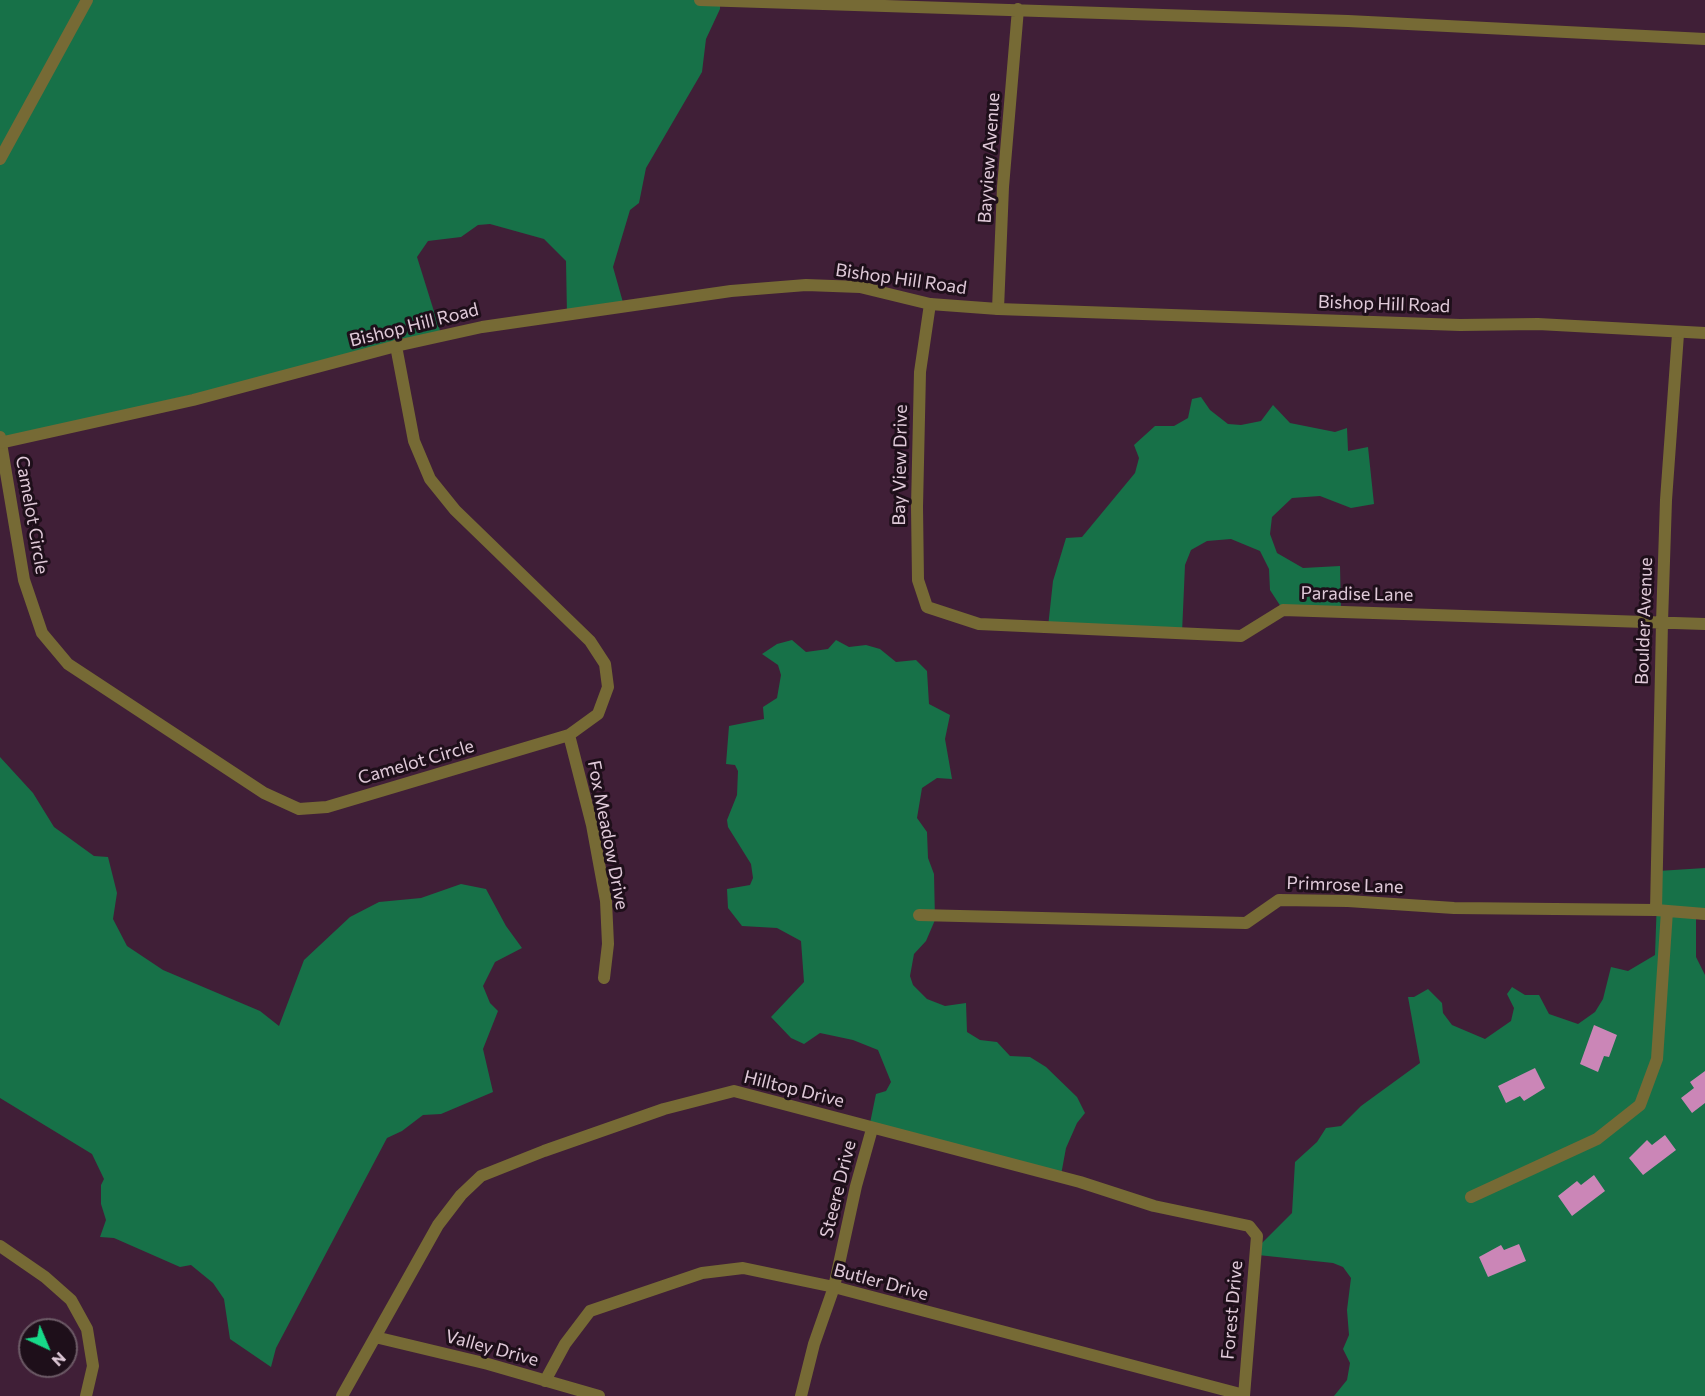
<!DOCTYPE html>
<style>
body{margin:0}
#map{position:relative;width:1705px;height:1396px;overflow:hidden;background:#401f37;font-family:Commissioner,sans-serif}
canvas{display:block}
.north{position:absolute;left:18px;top:1318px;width:60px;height:60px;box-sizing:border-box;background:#1e0f1a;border:2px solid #6c5a66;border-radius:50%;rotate:136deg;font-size:16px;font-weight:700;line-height:24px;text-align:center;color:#e0cad9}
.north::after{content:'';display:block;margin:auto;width:21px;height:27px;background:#17d989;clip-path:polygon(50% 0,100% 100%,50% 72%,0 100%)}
</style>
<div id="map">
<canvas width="1705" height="1396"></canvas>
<div class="north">N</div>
</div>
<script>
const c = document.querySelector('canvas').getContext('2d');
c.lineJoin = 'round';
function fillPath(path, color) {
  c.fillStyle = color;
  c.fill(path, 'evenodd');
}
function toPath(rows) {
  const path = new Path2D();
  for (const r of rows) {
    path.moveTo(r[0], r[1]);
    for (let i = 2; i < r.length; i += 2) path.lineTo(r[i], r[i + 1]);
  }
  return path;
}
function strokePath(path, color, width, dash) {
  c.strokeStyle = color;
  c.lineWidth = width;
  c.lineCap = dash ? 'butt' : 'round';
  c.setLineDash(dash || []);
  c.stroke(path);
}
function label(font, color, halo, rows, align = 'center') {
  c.font = font + ' Commissioner,sans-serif';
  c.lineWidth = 6;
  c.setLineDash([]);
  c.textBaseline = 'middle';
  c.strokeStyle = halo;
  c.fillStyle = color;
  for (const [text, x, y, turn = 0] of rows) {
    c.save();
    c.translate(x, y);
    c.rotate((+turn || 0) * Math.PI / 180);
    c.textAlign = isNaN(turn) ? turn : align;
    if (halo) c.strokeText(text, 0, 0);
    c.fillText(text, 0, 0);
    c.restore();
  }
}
const forest = toPath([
 [0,0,720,0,720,9,706,39,702,72,646,168,639,203,630,210,613,267,624,306,567,315,566,261,544,239,490,224,478,225,461,237,428,241,417,257,442,337,0,439],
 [1201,397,1210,410,1228,424,1241,425,1261,421,1273,405,1290,423,1335,432,1347,428,1348,451,1368,447,1374,504,1351,508,1320,496,1292,498,1272,517,1270,534,1277,553,1303,568,1340,566,1341,612,1283,610,1270,590,1269,569,1260,551,1231,539,1207,541,1191,550,1185,565,1182,633,1048,627,1053,581,1066,538,1082,537,1135,473,1139,458,1134,445,1155,426,1174,426,1188,418,1192,399],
 [792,640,806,652,828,649,836,640,849,647,866,645,880,649,896,662,916,660,927,671,929,704,950,715,945,739,952,779,937,778,922,788,917,818,927,832,928,858,934,874,935,920,926,941,914,954,910,976,913,985,927,999,945,1006,966,1003,967,1032,980,1040,997,1042,1010,1056,1030,1057,1046,1067,1077,1097,1085,1113,1077,1123,1066,1148,1061,1175,869,1128,876,1094,886,1091,891,1082,878,1050,853,1040,820,1033,804,1044,791,1038,771,1017,804,982,801,941,777,928,742,926,728,908,727,889,750,885,753,878,751,864,728,827,727,820,737,795,738,771,735,765,726,764,729,726,764,719,763,707,777,698,781,675,778,665,762,654,777,644],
 [0,757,33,793,54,827,94,856,108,857,117,893,113,919,127,946,163,970,260,1011,279,1026,304,960,350,917,379,902,421,898,461,884,486,889,506,926,522,948,495,962,483,986,490,1003,498,1011,483,1049,493,1092,441,1114,423,1115,402,1131,387,1138,276,1348,271,1367,230,1339,224,1299,213,1283,191,1265,180,1267,114,1238,100,1237,106,1220,101,1204,101,1185,104,1179,92,1154,0,1098],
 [1705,868,1705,915,1696,918,1696,957,1705,975,1705,1396,1334,1396,1347,1380,1350,1363,1343,1349,1349,1335,1347,1310,1351,1278,1343,1267,1333,1263,1258,1255,1257,1248,1292,1213,1295,1162,1317,1142,1326,1128,1341,1126,1361,1106,1420,1063,1408,997,1414,997,1428,989,1442,1003,1443,1013,1452,1025,1485,1039,1511,1021,1514,1008,1507,994,1512,987,1525,995,1539,995,1549,1014,1578,1024,1595,1012,1603,999,1611,967,1628,971,1655,955,1658,871]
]);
const building = toPath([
 [1594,1025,1617,1035,1609,1057,1604,1056,1598,1072,1580,1064],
 [1535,1068,1545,1088,1524,1101,1520,1096,1506,1103,1498,1086],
 [1705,1071,1705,1103,1692,1113,1681,1098,1694,1088,1690,1082],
 [1665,1135,1676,1150,1643,1175,1629,1158,1647,1140,1652,1145],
 [1594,1175,1605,1191,1572,1216,1558,1196,1577,1181,1581,1185],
 [1519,1244,1526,1261,1488,1277,1479,1257,1501,1245,1504,1250]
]);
const minor = toPath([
 [700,0,1348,21,1705,39],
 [0,159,87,0],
 [930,304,920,372,917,507,918,580,927,607,979,624,1241,636,1283,610,1705,624],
 [998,309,1003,187,1018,9],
 [0,437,24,580,42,633,68,664,264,793,299,809,327,807,569,735,598,714,608,687,605,664,590,641,455,510,430,479,414,441,396,346],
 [569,735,592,825,606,901,608,944,604,978],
 [1656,910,1662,622,1666,500,1678,334],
 [919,915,1246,923,1279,900,1348,901,1454,908,1656,910,1705,914],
 [1471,1197,1597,1139,1640,1105,1657,1059,1667,911],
 [0,1246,45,1277,71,1300,87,1329,93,1366,86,1396],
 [375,1337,488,1364,599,1396],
 [545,1381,565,1344,590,1311,702,1273,743,1268,834,1287,1244,1395],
 [342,1396,438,1225,461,1195,481,1176,544,1151,664,1109,734,1091,1080,1182,1154,1206,1249,1226,1257,1236,1244,1396],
 [801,1396,814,1344,834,1287,856,1186,872,1129]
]);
const tertiary = toPath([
 [0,443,193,400,396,346,482,327,731,291,806,285,860,287,930,304,998,309,1460,325,1538,324,1705,333]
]);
const streetNames = [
 ["Bayview Avenue",989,158,-86],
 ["Bishop Hill Road",901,279,8],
 ["Bishop Hill Road",1384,304,2],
 ["Bishop Hill Road",414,325,-14],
 ["Bay View Drive",900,465,-89],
 ["Camelot Circle",32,515,80],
 ["Paradise Lane",1357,594,1],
 ["Boulder Avenue",1644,621,-88],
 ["Camelot Circle",416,762,-16],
 ["Fox Meadow Drive",608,835,79],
 ["Primrose Lane",1345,885,2],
 ["Hilltop Drive",794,1089,14],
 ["Steere Drive",838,1189,-76],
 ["Butler Drive",881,1282,15],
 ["Forest Drive",1232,1310,-85],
 ["Valley Drive",492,1348,15]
];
fillPath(forest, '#177148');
fillPath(building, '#cb86b7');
strokePath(minor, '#766a35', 12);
strokePath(tertiary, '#766a35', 12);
label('18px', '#e0cad9', '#1e0f1a', streetNames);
</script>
